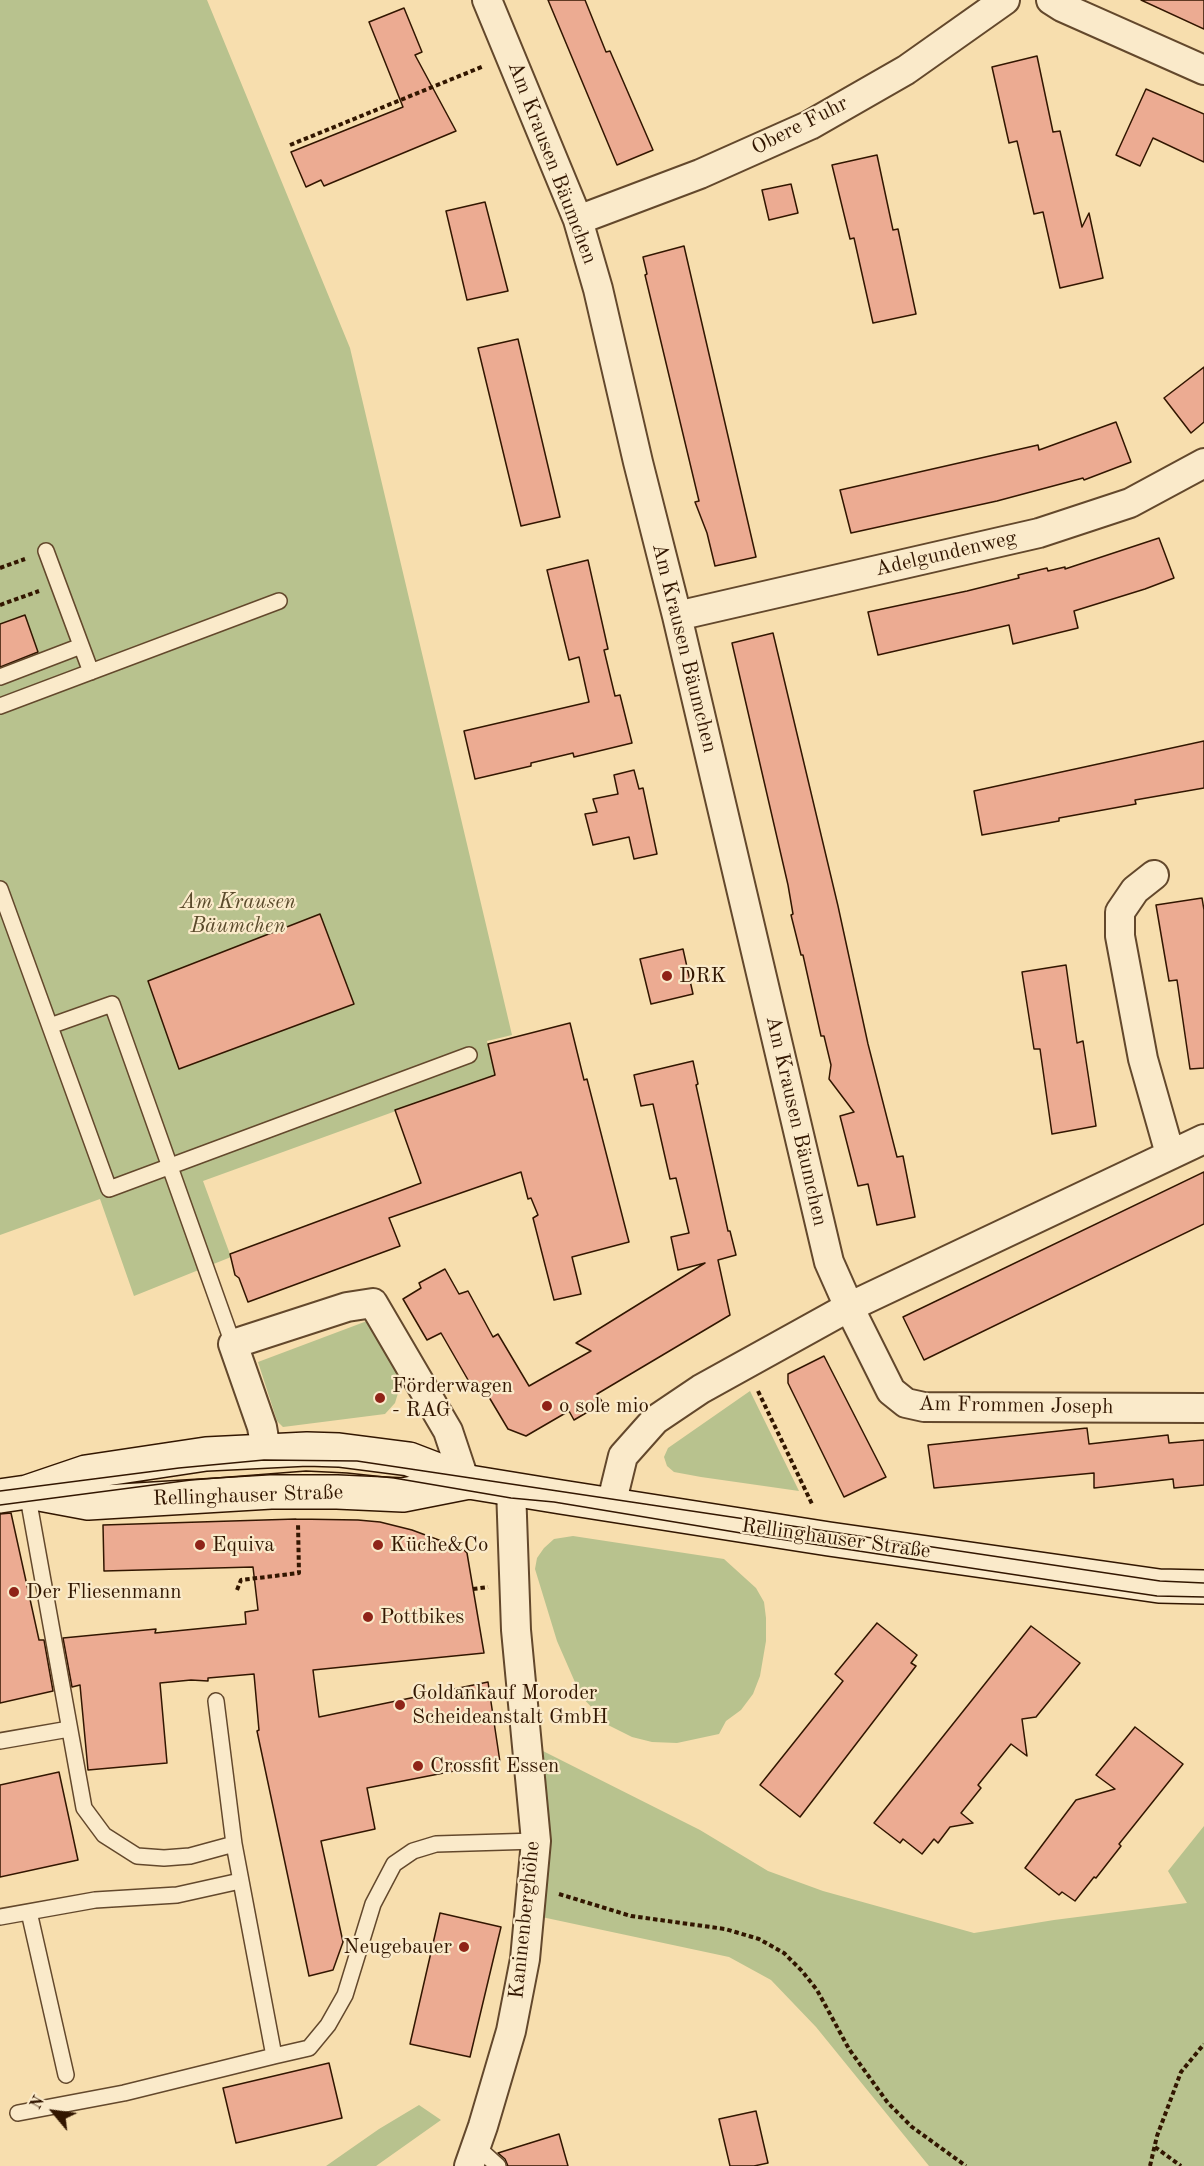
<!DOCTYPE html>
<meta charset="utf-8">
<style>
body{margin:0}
#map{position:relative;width:1204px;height:2166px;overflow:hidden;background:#f7deae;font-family:"Old Standard TT",serif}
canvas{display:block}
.north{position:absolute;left:24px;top:2082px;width:60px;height:60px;-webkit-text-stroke:4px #faeaca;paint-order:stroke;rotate:299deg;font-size:16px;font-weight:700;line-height:24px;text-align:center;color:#321600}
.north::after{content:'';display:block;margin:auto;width:21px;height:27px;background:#321600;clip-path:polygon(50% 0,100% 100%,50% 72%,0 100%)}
</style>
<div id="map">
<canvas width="1204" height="2166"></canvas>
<div class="north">N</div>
</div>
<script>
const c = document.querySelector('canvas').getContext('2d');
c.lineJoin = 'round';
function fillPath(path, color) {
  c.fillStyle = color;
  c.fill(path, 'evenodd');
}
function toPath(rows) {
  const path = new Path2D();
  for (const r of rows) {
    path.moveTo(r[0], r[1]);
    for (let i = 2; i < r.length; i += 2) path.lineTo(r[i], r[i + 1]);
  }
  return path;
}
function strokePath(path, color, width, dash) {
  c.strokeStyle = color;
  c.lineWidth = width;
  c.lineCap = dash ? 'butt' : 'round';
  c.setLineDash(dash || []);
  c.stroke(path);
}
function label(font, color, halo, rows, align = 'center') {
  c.font = font + ' "Old Standard TT",serif';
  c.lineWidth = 4.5;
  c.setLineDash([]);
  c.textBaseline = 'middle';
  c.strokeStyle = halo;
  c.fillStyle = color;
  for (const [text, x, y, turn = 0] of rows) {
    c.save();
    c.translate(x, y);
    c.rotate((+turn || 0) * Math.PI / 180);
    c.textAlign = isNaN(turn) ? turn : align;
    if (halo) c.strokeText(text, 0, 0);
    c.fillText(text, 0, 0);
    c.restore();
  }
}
const green = toPath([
 [0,0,207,0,350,348,512,1035,487,1041,495,1075,203,1181,231,1257,134,1296,100,1199,0,1235],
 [367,1321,375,1329,402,1380,395,1403,385,1414,283,1427,277,1421,258,1362],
 [750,1391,799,1491,701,1477,674,1472,667,1466,664,1457,668,1448],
 [573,1536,724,1559,756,1588,764,1602,766,1618,766,1641,760,1676,753,1694,741,1710,726,1721,719,1734,677,1743,652,1742,632,1737,608,1725,581,1696,557,1641,535,1569,537,1558,544,1548,554,1539],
 [529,1744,700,1830,768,1871,823,1891,974,1933,1054,1920,1187,1903,1168,1871,1204,1826,1204,2166,929,2166,816,2027,771,1980,729,1957,537,1916],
 [419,2105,441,2120,376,2166,326,2166,379,2129]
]);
const building = toPath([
 [548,0,585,0,606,52,610,51,653,150,617,165,548,0],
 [1141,0,1204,0,1204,29,1141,0],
 [404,8,422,52,415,55,456,131,324,186,321,180,306,187,291,152,403,107,369,22,404,8],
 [1037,56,1053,132,1060,131,1082,227,1089,213,1103,278,1060,288,1043,212,1034,214,1017,141,1009,143,992,67,1037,56],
 [1146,89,1204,114,1204,162,1153,138,1140,166,1116,155,1146,89],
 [877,155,893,230,898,229,916,314,873,323,854,238,850,239,832,165,877,155],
 [791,184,798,213,769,220,762,190,791,184],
 [485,202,508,291,467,300,446,211,485,202],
 [684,246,756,557,715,566,707,533,695,502,699,501,645,275,647,274,643,257,684,246],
 [518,339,560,517,521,526,478,348,518,339],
 [1204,367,1204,422,1191,433,1164,398,1204,367],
 [1116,422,1131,462,1084,480,1083,478,997,501,851,533,840,490,1038,445,1039,450,1116,422],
 [1159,538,1174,578,1145,589,1074,611,1078,628,1013,644,1009,625,878,655,868,612,967,591,1019,578,1018,575,1047,568,1048,571,1065,567,1065,569,1159,538],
 [588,560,608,649,604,650,615,696,620,695,632,743,574,757,573,753,531,763,531,766,475,779,464,731,589,702,579,657,569,660,547,570,588,560],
 [25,615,38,652,0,667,0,624,25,615],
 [773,633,838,906,868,1044,897,1157,903,1156,915,1217,877,1225,868,1184,858,1186,840,1116,854,1112,829,1079,831,1065,824,1036,821,1036,803,955,801,955,791,915,793,914,788,885,732,643,773,633],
 [1204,741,1204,788,1135,800,1136,804,1059,818,1059,821,982,835,974,791,1204,741],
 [634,770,639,789,643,788,657,854,634,859,629,837,593,845,585,814,597,812,593,799,618,794,614,775,634,770],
 [1202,898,1204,910,1204,1068,1190,1069,1177,980,1169,981,1156,905,1202,898],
 [320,914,354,1004,179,1069,148,981,320,914],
 [683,949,693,994,651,1004,640,959,683,949],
 [1066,965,1077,1043,1083,1041,1096,1126,1052,1134,1040,1049,1034,1049,1022,972,1066,965],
 [570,1023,584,1080,587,1079,629,1242,572,1257,581,1294,554,1300,533,1218,538,1215,531,1198,528,1199,521,1172,389,1218,400,1246,248,1302,239,1278,235,1275,230,1254,421,1183,395,1110,495,1075,488,1044,570,1023],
 [693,1061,698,1084,696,1085,728,1231,730,1231,736,1255,718,1260,730,1315,597,1394,603,1403,574,1420,569,1411,526,1436,508,1429,483,1387,475,1392,441,1333,427,1340,403,1299,421,1288,419,1283,445,1269,459,1294,468,1291,493,1337,498,1334,529,1386,591,1351,576,1343,705,1263,678,1270,671,1237,689,1233,676,1178,670,1179,653,1104,641,1106,634,1075,693,1061],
 [1204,1172,1204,1224,924,1360,903,1317,1204,1172],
 [824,1356,886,1477,844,1497,788,1383,788,1374,824,1356],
 [1087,1428,1089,1444,1168,1435,1169,1443,1204,1440,1204,1485,1174,1488,1173,1479,1094,1488,1094,1473,934,1488,928,1445,1087,1428],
 [11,1513,39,1640,44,1640,53,1691,0,1703,0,1514,11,1513],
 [296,1519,358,1520,380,1522,412,1530,463,1549,467,1553,484,1653,313,1670,319,1717,488,1682,500,1762,367,1788,375,1829,321,1841,343,1942,333,1970,309,1976,257,1731,259,1730,254,1674,208,1678,208,1681,191,1680,160,1683,167,1763,88,1770,80,1685,72,1687,63,1638,156,1629,155,1633,246,1624,245,1612,258,1610,253,1567,104,1571,103,1525,296,1519],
 [877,1623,917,1655,911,1663,916,1666,800,1817,760,1785,843,1681,835,1674,877,1623],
 [1031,1626,1080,1663,1036,1717,1022,1719,1027,1756,1011,1744,978,1785,981,1788,961,1813,973,1823,950,1827,938,1843,934,1839,922,1854,903,1839,900,1843,874,1823,1031,1626],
 [1135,1727,1183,1764,1119,1844,1121,1846,1096,1878,1094,1877,1075,1901,1062,1892,1059,1895,1025,1868,1076,1800,1115,1789,1096,1775,1135,1727],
 [59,1772,78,1860,0,1877,0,1785,59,1772],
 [440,1913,501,1927,470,2057,410,2044,440,1913],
 [329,2063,342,2118,236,2143,223,2088,329,2063],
 [756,2111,768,2163,754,2166,730,2166,719,2119,756,2111],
 [559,2134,568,2166,508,2166,505,2159,498,2153,559,2134]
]);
const path = toPath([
 [290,145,484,66],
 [0,568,25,559],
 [0,605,39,591],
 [758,1391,813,1506],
 [473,1589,488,1587],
 [237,1590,241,1580,299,1573,298,1523],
 [559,1894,631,1916,725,1929,759,1939,784,1953,802,1971,817,1990,849,2049,888,2103,912,2127,966,2166],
 [1155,2147,1181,2166],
 [1150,2166,1157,2136,1181,2072,1204,2044]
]);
const lane = toPath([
 [46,551,91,672],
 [0,677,81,646],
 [0,706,279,601],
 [0,889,109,1189,469,1055],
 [50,1026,112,1004,233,1344],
 [216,1701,234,1844],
 [0,1741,69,1729],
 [29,1912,66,2075],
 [0,1917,95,1900,177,1895,240,1881],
 [274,2056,309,2048,328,2025,345,1995,373,1904,394,1864,413,1851,436,1844,536,1841],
 [18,2113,124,2093,274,2056,234,1844,190,1856,164,1858,137,1856,104,1835,84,1808,27,1492],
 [477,2147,498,2166]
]);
const street = toPath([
 [487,0,578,220,598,289,638,462,677,616,829,1262,849,1307,891,1391,906,1403,924,1407,1204,1408],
 [1051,0,1062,7,1204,70],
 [578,220,700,174,810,125,906,70,1005,0],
 [677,616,1039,533,1130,503,1204,463],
 [1154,875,1135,890,1120,912,1120,936,1143,1059,1170,1154],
 [266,1450,262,1427,233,1344,347,1307,373,1303,448,1431,463,1476,469,1482],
 [611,1505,623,1456,655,1420,701,1389,849,1307,1204,1139],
 [469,2166,483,2126,511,2031,525,1959,536,1841,516,1630,511,1488]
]);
const secondary = toPath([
 [29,1492,88,1503,271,1492,337,1492,403,1495,469,1482],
 [0,1496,27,1492,86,1472,206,1454,307,1449,339,1450,409,1459,469,1482,561,1497,829,1539,1159,1586,1204,1587]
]);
const tram = toPath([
 [0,1491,179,1468,264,1460,357,1461,1160,1581,1204,1583],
 [0,1505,191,1480,306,1471,347,1473,394,1478,511,1498,554,1502,753,1535,1076,1584,1157,1596,1204,1597]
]);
const markers = [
 [667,976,6,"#8f2418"],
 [380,1398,6,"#8f2418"],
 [547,1406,6,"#8f2418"],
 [200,1545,6,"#8f2418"],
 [378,1545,6,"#8f2418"],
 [14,1592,6,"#8f2418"],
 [368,1617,6,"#8f2418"],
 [400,1705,6,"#8f2418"],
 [418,1766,6,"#8f2418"],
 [464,1947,6,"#8f2418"]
];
const streetNames = [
 ["Obere Fuhr",800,126,-27],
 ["Am Krausen Bäumchen",552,163,69],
 ["Adelgundenweg",946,554,-13],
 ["Am Krausen Bäumchen",684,648,76],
 ["Am Krausen Bäumchen",796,1121,77],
 ["Am Frommen Joseph",1016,1406,1],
 ["Rellinghauser Straße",248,1496,-2],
 ["Rellinghauser Straße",836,1539,8],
 ["Kaninenberghöhe",525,1920,-84]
];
const parkNames = [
 ["Am Krausen",238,902],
 ["Bäumchen",238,926]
];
const poiNames = [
 ["DRK",679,976],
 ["Förderwagen",392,1386],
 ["- RAG",392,1410],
 ["o sole mio",559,1406],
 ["Equiva",212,1545],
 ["Küche&Co",390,1545],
 ["Der Fliesenmann",26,1592],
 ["Pottbikes",380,1617],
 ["Goldankauf Moroder",412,1693],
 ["Scheideanstalt GmbH",412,1717],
 ["Crossfit Essen",430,1766],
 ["Neugebauer",452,1947,"right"]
];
fillPath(green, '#b8c28e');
fillPath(building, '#ecab92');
strokePath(building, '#321600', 1.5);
strokePath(lane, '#63482c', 18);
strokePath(street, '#63482c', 32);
strokePath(secondary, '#321600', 36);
strokePath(path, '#321600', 4, [4.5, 3]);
strokePath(lane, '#faeaca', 15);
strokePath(street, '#faeaca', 28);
strokePath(secondary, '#faeaca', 33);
strokePath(tram, '#321600', 1.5);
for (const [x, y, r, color] of markers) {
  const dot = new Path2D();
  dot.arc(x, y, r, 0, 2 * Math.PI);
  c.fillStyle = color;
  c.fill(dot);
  strokePath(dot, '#faeaca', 2);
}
label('21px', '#321600', '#faeaca', streetNames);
label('italic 21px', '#5a4a2b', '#faeaca', parkNames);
label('21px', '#321600', '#faeaca', poiNames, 'left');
</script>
